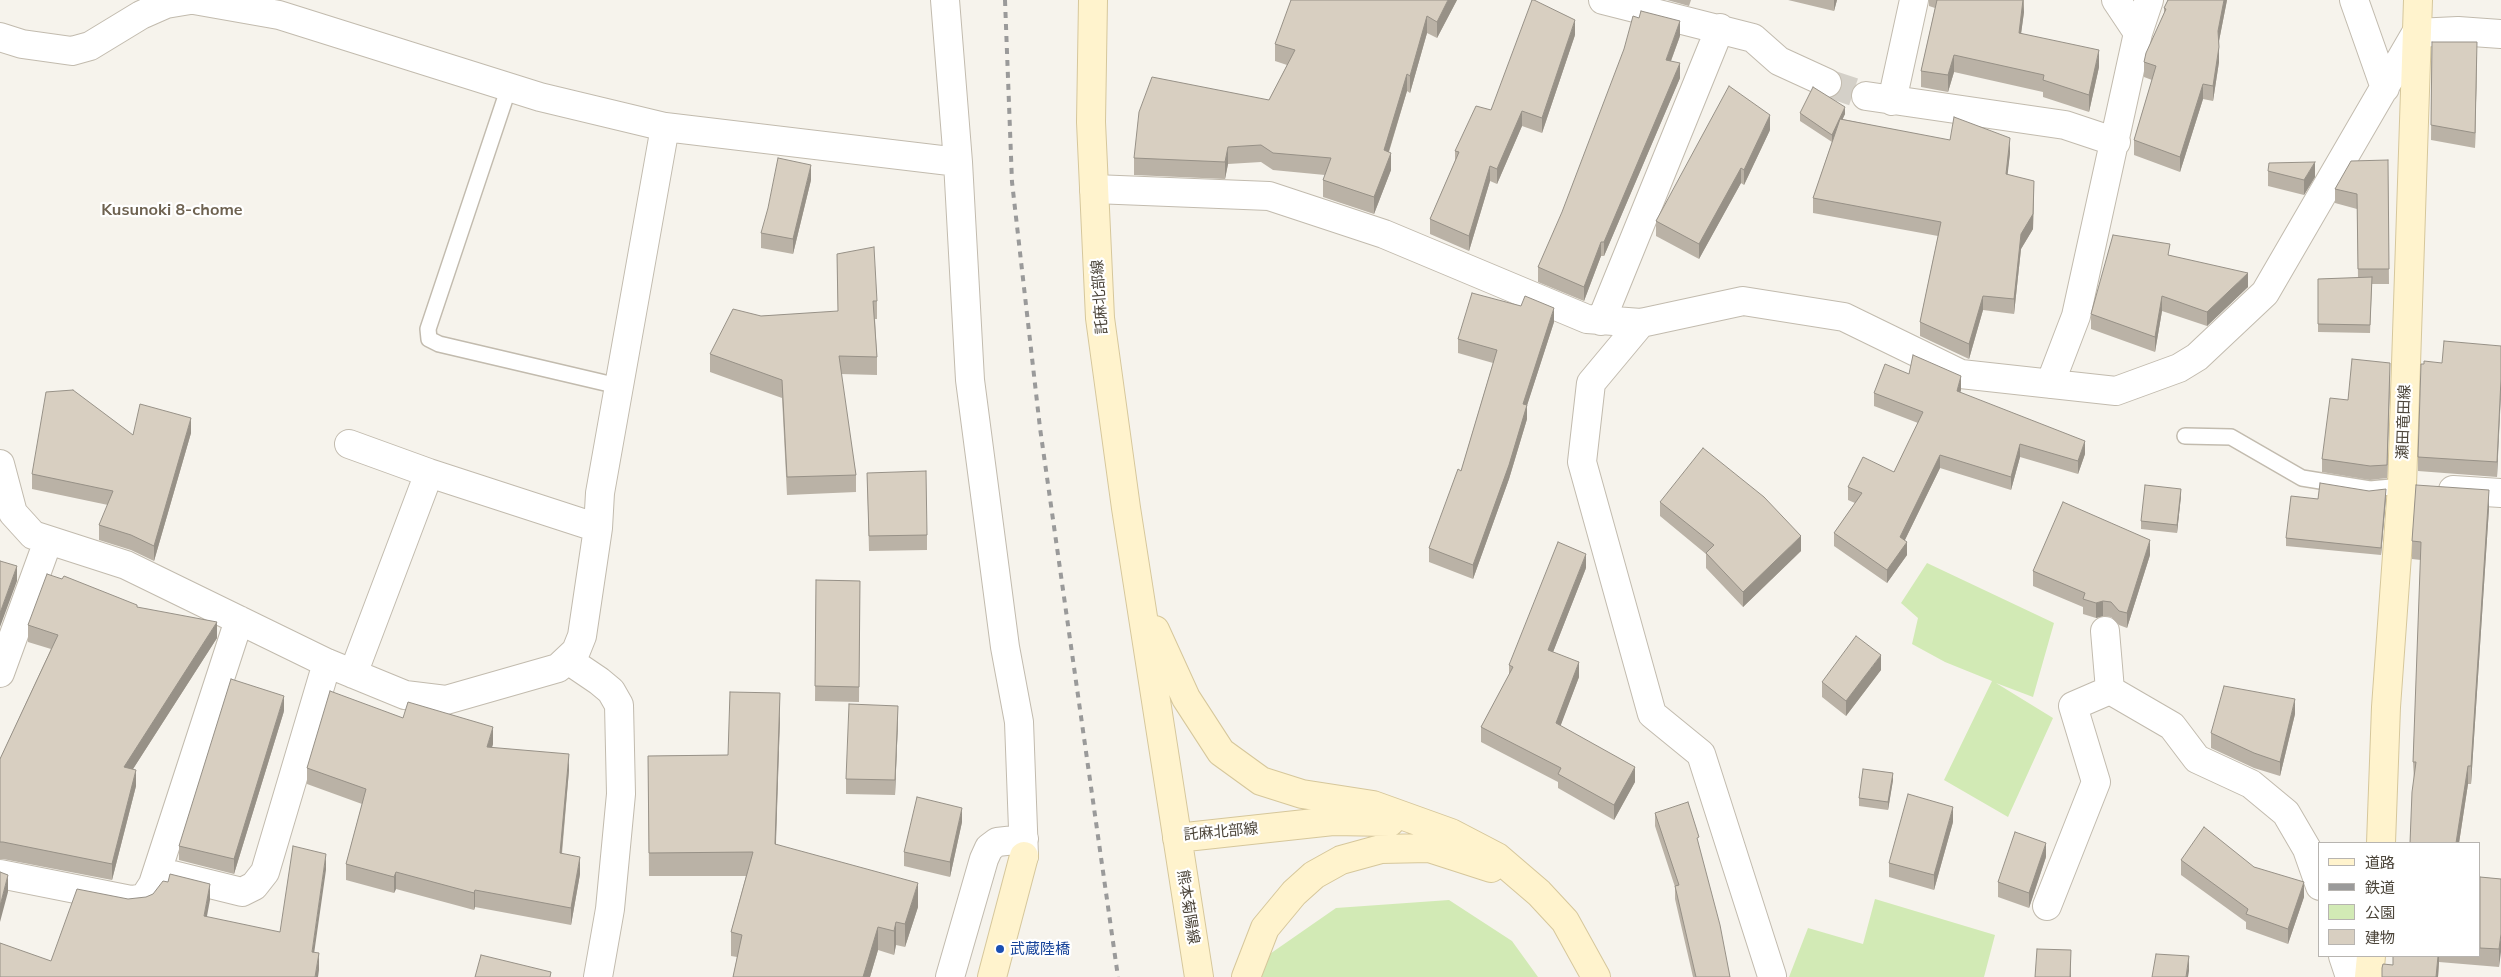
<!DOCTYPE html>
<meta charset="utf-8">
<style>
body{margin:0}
#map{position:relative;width:2501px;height:977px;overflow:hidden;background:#f6f3ec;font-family:Mulish,"Noto Sans JP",sans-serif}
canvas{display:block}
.legend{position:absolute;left:2318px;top:842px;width:162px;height:115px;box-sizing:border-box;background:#fff;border:1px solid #b7b4b0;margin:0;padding:6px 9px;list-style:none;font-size:15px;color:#4b4439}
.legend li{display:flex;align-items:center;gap:10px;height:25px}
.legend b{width:25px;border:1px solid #b7b4b0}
</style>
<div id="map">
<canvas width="2501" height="977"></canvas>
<ul class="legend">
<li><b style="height:6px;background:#fff3cd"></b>道路</li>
<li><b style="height:6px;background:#9a9a9a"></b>鉄道</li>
<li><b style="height:14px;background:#d2eab5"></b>公園</li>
<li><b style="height:14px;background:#d8cfc1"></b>建物</li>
</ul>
</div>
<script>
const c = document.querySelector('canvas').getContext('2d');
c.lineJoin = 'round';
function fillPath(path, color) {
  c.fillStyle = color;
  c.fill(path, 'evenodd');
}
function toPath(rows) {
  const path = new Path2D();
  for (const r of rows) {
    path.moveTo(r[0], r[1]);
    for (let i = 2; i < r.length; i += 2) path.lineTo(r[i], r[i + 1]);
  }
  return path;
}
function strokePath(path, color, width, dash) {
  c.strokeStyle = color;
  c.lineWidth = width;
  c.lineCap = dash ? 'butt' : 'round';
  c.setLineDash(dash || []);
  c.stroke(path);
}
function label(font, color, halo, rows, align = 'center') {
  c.font = font + ' Mulish,"Noto Sans JP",sans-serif';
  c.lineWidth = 4.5;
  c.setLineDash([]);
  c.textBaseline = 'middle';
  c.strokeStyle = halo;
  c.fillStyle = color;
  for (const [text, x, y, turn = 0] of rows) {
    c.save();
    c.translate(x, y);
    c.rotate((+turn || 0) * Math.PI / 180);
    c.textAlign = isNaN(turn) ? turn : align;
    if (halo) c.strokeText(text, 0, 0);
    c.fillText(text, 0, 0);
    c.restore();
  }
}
const green = toPath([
 [1927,563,2054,623,2033,697,1996,683,2053,718,2008,817,1944,780,1992,681,1945,662,1912,644,1918,618,1901,603],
 [1875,899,1995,935,1984,977,1789,977,1808,928,1863,944],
 [1449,900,1512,941,1538,977,1260,977,1264,958,1336,908]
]);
const streetTunnel = toPath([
 [1827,83,1866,96]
]);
const lane = toPath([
 [509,87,428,329,429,339,439,344,618,386],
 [2185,436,2231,437,2302,478,2370,489,2402,486]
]);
const street = toPath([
 [194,0,279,15,540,97,665,127,958,162],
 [945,0,958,162,970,380,1005,647,1019,722,1024,856],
 [1603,0,1753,38,1779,61,1827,83],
 [2354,0,2385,88],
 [2138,33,2149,0],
 [0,37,22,44,72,51,90,46,141,15,166,4,190,0],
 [1866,96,2065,125,2116,142],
 [1892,101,1914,0],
 [1094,189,1269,196,1384,234,1587,319,1641,323],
 [1601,321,1720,28],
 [2050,384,2076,316,2138,33,2116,0],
 [349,444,429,473,598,528],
 [0,464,13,513,33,535,126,565,327,663,405,695,446,700,558,668,576,651,582,636,598,528,600,493,665,127],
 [2453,490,2501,493],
 [2105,631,2110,690,2172,726,2197,759,2251,784,2286,813,2307,849,2320,886],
 [568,660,599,681,611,691,619,705,621,794,610,909,598,977],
 [0,673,48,541],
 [353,674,429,473],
 [0,874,131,900,144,898,153,884,239,620],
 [173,875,242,892,254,886,265,872,327,663],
 [2047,906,2096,782,2073,706,2110,690],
 [2343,956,2350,977],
 [1772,976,1701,754,1652,714,1582,462,1591,383,1641,323,1743,301,1844,317,1961,374,2116,391,2179,368,2197,357,2265,293,2416,33,2458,31,2501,34],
 [950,977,984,859,989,848,997,842,1024,839]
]);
const secondary = toPath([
 [1093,0,1091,122,1100,318,1126,508,1199,977],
 [1155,630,1186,698,1221,752,1261,781,1302,794,1373,805,1451,833,1497,857,1539,893,1565,921,1596,977],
 [1177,838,1333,821,1390,822],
 [2381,843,2386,707,2402,486,2418,0],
 [992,977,1024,856],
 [1246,977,1265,928,1294,893,1314,875,1341,860,1381,849,1429,848,1491,868],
 [2369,977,2371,956]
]);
const rail = toPath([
 [1005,0,1012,182,1040,428,1118,977]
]);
const wall = toPath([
 [1457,0,1437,38,1427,33,1410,93,1407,91,1389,152,1391,170,1374,214,1323,197,1323,180,1325,175,1273,170,1261,162,1228,164,1225,179,1134,175,1134,158,1269,100,1287,65,1275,61,1275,44],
 [1667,0,1691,0,1689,6],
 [1788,0,1837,0,1834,11],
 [1929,0,2024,0,2024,12,2021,33,2099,67,2089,112,2043,97,2043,92,1954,72,1948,92,1921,87,1921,71,1935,8,1929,6],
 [2168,0,2227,0,2219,41,2219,62,2213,101,2203,99,2180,172,2134,155,2134,140,2152,80,2144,77,2144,62,2164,13,2164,8],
 [1575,35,1542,133,1522,126,1497,184,1490,181,1469,251,1430,234,1430,219,1455,161,1455,151,1491,110],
 [1680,36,1671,61,1680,78,1604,256,1601,256,1584,301,1538,282,1538,267],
 [2432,42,2477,57,2475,148,2431,140],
 [1800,113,1845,114,1842,119,2010,153,2007,175,2034,196,2033,229,2021,249,2014,314,1983,310,1969,359,1920,336,1920,322,1938,236,1813,213,1813,198,1832,142,1800,121],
 [1770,130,1744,185,1741,183,1699,259,1656,236,1656,221],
 [2388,160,2389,284,2372,284,2370,333,2318,332,2318,279,2358,278,2357,209,2335,203,2335,189],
 [2268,171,2315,177,2304,195,2268,186],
 [811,180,793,254,761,248,761,233],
 [837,254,877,301,877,319,875,319,877,357,877,375,841,374,856,475,856,492,787,495,782,398,710,372,710,354,761,316,838,312],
 [2170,255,2248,287,2207,326,2162,311,2155,352,2091,329,2091,314],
 [1554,322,1527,405,1527,419,1509,479,1473,579,1429,562,1429,548,1461,471,1493,363,1458,353,1458,339],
 [2501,346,2497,477,2418,471,2418,457,2442,363],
 [1909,374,1961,390,1960,392,2085,454,2078,474,2020,457,2011,490,1940,468,1905,540,1907,555,1887,583,1834,546,1834,533,1855,503,1848,500,1848,487,1894,472,1918,423,1874,406,1874,393],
 [2390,376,2387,478,2370,480,2322,472,2322,459,2348,400],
 [191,433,154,561,131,550,99,540,99,525,108,505,32,489,32,474,133,435],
 [867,473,927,535,927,550,869,551],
 [2181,496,2177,533,2141,529,2141,521],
 [2386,497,2381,555,2286,546,2286,538,2318,499],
 [1660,502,1801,551,1743,607,1706,568,1706,554,1660,516],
 [2489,508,2471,784,2468,784,2459,843,2410,843,2414,780,2413,762,2421,560,2412,559,2412,541],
 [2150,555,2127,628,2119,625,2111,617,2103,616,2096,618,2083,614,2083,607,2033,586,2033,571],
 [1586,568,1553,652,1579,677,1560,726,1635,782,1614,820,1558,788,1558,782,1481,742,1481,727,1509,675,1509,665],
 [816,580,860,581,859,702,815,701],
 [137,607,217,638,133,769,136,786,112,880,3,859,0,859,0,759,51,649,28,642,28,625],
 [1881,670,1846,716,1822,697,1822,682],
 [284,711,234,874,179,860,179,846],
 [2295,714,2280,776,2254,768,2211,748,2211,733],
 [780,717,776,844,918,907,905,947,896,945,894,955,878,950,870,977,733,977,737,957,731,956,731,932,746,876,649,876,648,756,728,755],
 [403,718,493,744,492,747,569,770,562,854,580,874,571,925,475,907,474,910,396,889,394,893,346,880,346,864,362,804,307,784,307,768],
 [898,721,895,795,846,794,846,779],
 [1893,780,1888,810,1859,806,1859,798],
 [1655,813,1699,846,1730,977,1693,977,1675,899,1675,887,1655,826],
 [962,822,950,877,904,866,904,852],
 [1953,822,1934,890,1889,877,1889,863],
 [2046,857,2029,908,1998,897,1998,882],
 [2181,860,2254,867,2304,897,2288,944,2246,929,2246,922,2181,875],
 [2480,877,2501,879,2499,967,2439,962,2438,977,2382,977,2393,965,2393,956,2480,956]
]);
const shadedWall = toPath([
 [1448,0,1457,0,1437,38,1437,22],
 [1834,0,1837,0,1834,11],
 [2023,0,2024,12,2019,49,2019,33],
 [2224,0,2227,0,2218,46,2218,31],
 [1427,16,1427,33,1410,93,1410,76],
 [1575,20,1575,35,1542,133,1542,118],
 [1680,21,1680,36,1666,74,1666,60],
 [2477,42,2477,57,2475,148,2475,133],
 [2219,47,2219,62,2213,101,2213,86],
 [2099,50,2099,67,2089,112,2089,95],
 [1954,55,1954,72,1948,92,1948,75],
 [1680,63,1680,78,1604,256,1604,242],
 [1407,74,1407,91,1384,167,1384,150],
 [2203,84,2203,99,2180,172,2180,157],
 [1845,107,1845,114,1832,143,1832,135],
 [1522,111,1522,126,1497,184,1497,169],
 [1770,115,1770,130,1744,185,1744,170],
 [2010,138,2010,153,2006,189,2006,174],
 [1228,147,1228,164,1225,179,1225,162],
 [1391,153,1391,170,1374,214,1374,197],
 [2315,162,2315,177,2304,195,2304,180],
 [811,165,811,180,793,254,793,239],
 [1490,166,1490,181,1469,251,1469,236],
 [1741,168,1741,183,1699,259,1699,244],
 [2034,181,2033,229,2021,249,2014,314,2014,299,2021,234],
 [1601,242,1601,256,1584,301,1584,287],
 [2248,273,2248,287,2207,326,2207,312],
 [1983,296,1983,310,1969,359,1969,344],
 [2162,296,2162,311,2155,352,2155,337],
 [1554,308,1554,322,1523,418,1523,404],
 [2390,363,2390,376,2387,478,2387,465],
 [1961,376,1961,390,1957,404,1957,391],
 [2501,379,2501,394,2497,477,2497,462],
 [1527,405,1527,419,1509,479,1473,579,1473,565],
 [191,418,191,433,154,561,154,546],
 [2085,441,2085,454,2078,474,2078,461],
 [2020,444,2020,457,2011,490,2011,477],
 [1940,455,1940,468,1900,550,1900,537],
 [2181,489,2181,496,2177,533,2177,525],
 [2386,489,2386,497,2381,555,2381,548],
 [2489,490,2489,508,2471,784,2471,766],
 [1801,536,1801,551,1743,607,1743,592],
 [2150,540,2150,555,2127,628,2127,613],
 [1907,542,1907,555,1887,583,1887,570],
 [1586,554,1586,568,1548,665,1548,650],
 [17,566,17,581,0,627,0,613],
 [2103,601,2103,616,2096,618,2096,603],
 [217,622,217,638,124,783,124,767],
 [1881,655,1881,670,1846,716,1846,701],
 [1579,662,1579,677,1556,738,1556,723],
 [780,693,780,717,775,867,775,844],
 [284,696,284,711,234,874,234,859],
 [2295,699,2295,714,2280,776,2280,762],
 [898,706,898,721,895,795,895,780],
 [493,727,493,744,487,763,487,747],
 [569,754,569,770,560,870,560,853],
 [2468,766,2468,784,2459,843,2456,843],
 [1635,767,1635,782,1614,820,1614,805],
 [136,770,136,786,112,880,112,864],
 [1893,773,1893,780,1888,810,1888,802],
 [1953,807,1953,822,1934,890,1934,875],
 [962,808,962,822,950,877,950,862],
 [2046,843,2046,857,2029,908,2029,893],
 [326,854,326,870,312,968,312,952],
 [580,857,580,874,571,925,571,908],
 [396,872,396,889,394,893,394,877],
 [8,875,8,892,0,922,0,906],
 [2304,882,2304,897,2288,944,2288,929],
 [918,883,918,907,905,947,905,924],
 [210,884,210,900,204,932,204,916],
 [475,890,475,907,474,910,474,893],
 [896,922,896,945,894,955,894,931],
 [878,927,878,950,870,977,863,977],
 [2501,934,2501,952,2499,967,2499,949],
 [2071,950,2071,977,2070,977],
 [319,953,319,970,318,977,315,977],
 [2189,956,2189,971,2188,977,2186,977],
 [2438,956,2439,956,2439,962,2438,977,2436,977]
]);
const building = toPath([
 [1291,0,1448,0,1437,22,1427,16,1410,76,1407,74,1384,150,1391,153,1374,197,1323,180,1331,158,1273,153,1261,145,1228,147,1225,162,1134,158,1139,112,1152,77,1269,100,1295,50,1275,44,1291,0],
 [1532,0,1534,0,1575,20,1542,118,1522,111,1497,169,1490,166,1469,236,1430,219,1459,152,1455,151,1476,106,1491,110,1532,0],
 [1937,0,2023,0,2019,33,2099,50,2089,95,2043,80,2044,75,1954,55,1948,75,1921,71,1937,0],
 [2168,0,2224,0,2218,31,2219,47,2213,86,2203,84,2180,157,2134,140,2156,66,2144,62,2146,53,2166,9,2164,8,2168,0],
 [1641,11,1680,21,1666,60,1680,63,1604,242,1601,242,1584,287,1538,267,1562,212,1624,49,1633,16,1639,18,1641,11],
 [2432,42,2477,42,2475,133,2431,125,2432,42],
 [1729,86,1770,115,1744,170,1741,168,1699,244,1656,221,1729,86],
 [1813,87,1845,107,1832,135,1800,113,1813,87],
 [1954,117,2010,138,2006,174,2034,181,2033,214,2021,234,2014,299,1983,296,1969,344,1920,322,1941,222,1813,198,1840,119,1950,140,1954,117],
 [778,158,811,165,793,239,761,233,768,208,778,158],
 [2388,160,2389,269,2358,269,2357,194,2335,189,2351,161,2388,160],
 [2315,162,2304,180,2268,171,2269,163,2315,162],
 [2113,235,2170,244,2168,255,2248,273,2207,312,2162,296,2155,337,2091,314,2113,235],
 [874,247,877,301,873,301,877,357,839,356,856,475,787,477,782,380,710,354,733,309,761,316,838,311,837,254,874,247],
 [2372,277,2370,325,2318,324,2318,279,2372,277],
 [1472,293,1521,306,1525,296,1554,308,1523,404,1527,405,1509,465,1473,565,1429,548,1458,469,1461,471,1497,350,1458,339,1472,293],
 [2444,341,2501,346,2501,379,2497,462,2418,457,2421,364,2424,364,2424,361,2442,363,2444,341],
 [1913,355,1961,376,1957,391,2085,441,2078,461,2020,444,2011,477,1940,455,1900,537,1907,542,1887,570,1834,533,1862,493,1848,487,1863,457,1894,472,1923,412,1874,393,1885,364,1909,374,1913,355],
 [2352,359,2390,363,2387,465,2370,466,2322,459,2330,398,2348,400,2352,359],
 [73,390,133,435,140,404,191,418,154,546,131,535,99,525,113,491,32,474,46,392,73,390],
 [1703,448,1764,497,1801,536,1743,592,1706,553,1714,545,1660,502,1703,448],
 [926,471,927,535,869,536,867,473,926,471],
 [2320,483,2369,491,2386,489,2381,548,2286,538,2291,496,2318,499,2320,483],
 [2145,485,2181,489,2177,525,2141,521,2145,485],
 [2416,485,2489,490,2471,766,2468,766,2456,843,2410,843,2412,792,2416,762,2413,762,2421,542,2412,541,2416,485],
 [2063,502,2150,540,2127,613,2119,611,2111,602,2103,601,2096,603,2083,599,2085,593,2033,571,2063,502],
 [1558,542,1586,554,1548,650,1579,662,1556,723,1635,767,1614,805,1558,774,1561,768,1481,727,1513,667,1509,665,1558,542],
 [0,561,17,566,0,613,0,561],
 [47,574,62,579,64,576,137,605,137,607,217,622,124,767,136,770,112,864,3,842,0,842,0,759,58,635,28,625,47,574],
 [816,580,860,581,859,687,815,686,816,580],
 [1856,636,1881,655,1846,701,1822,682,1856,636],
 [231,679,284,696,234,859,179,846,231,679],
 [2224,686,2295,699,2280,762,2254,753,2211,733,2224,686],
 [330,691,403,718,408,702,493,727,487,747,569,754,560,853,580,857,571,908,475,890,474,893,396,872,394,877,346,864,366,789,307,768,330,691],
 [730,692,780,693,775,844,918,883,905,924,896,922,894,931,878,927,863,977,733,977,742,935,731,932,753,852,649,853,648,756,728,755,730,692],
 [849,704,898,706,895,780,846,779,849,704],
 [1863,769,1893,773,1888,802,1859,798,1863,769],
 [1908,794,1953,807,1934,875,1889,863,1908,794],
 [917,797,962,808,950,862,904,852,917,797],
 [1688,802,1699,837,1697,838,1720,925,1730,977,1696,977,1675,886,1679,885,1655,813,1688,802],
 [2204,827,2254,867,2304,882,2288,929,2246,914,2248,909,2181,860,2204,827],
 [2015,832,2046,843,2029,893,1998,882,2015,832],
 [293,846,326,854,312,952,319,953,315,977,0,977,0,943,51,961,77,889,128,899,146,897,153,894,163,881,168,882,170,874,210,884,204,916,280,932,293,846],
 [0,872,8,875,0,906,0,872],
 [2480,877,2501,879,2501,934,2499,949,2480,948,2480,877],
 [2037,949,2071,950,2070,977,2035,977,2037,949],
 [2156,954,2189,956,2186,977,2152,977,2156,954],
 [481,955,551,972,550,977,475,977,481,955],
 [2393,956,2438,956,2436,977,2382,977,2382,968,2383,964,2393,965,2393,956]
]);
const markers = [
 [1000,949,5,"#1a4fb4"]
];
const streetNames = [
 ["託麻北部線",1100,297,-94],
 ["瀬田竜田線",2404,422,-88],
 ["託麻北部線",1221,832,-5],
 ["熊本菊陽線",1188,907,81]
];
const transitNames = [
 ["武蔵陸橋",1010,949]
];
const neighbourhoodNames = [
 ["Kusunoki 8-chome",172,210]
];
fillPath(green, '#d2eab5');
strokePath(streetTunnel, '#d4d0c8', 28, [28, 14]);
strokePath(lane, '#c2bbae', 18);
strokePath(street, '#c2bbae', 30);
strokePath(secondary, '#d6c79b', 30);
strokePath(lane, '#fff', 15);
strokePath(street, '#fff', 28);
strokePath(secondary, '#fff3cd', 28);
strokePath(rail, '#9a9a9a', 4, [6, 6]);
fillPath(wall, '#bab2a6');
fillPath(shadedWall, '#979187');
fillPath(building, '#d8cfc1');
strokePath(building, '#979187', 1);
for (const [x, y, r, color] of markers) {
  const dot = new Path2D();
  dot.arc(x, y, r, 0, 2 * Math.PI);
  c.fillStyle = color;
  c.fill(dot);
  strokePath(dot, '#fff', 2);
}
label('15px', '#4b4439', '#fff', streetNames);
label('15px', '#164399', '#fff', transitNames, 'left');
label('bold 16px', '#6e6250', '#fff', neighbourhoodNames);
</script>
